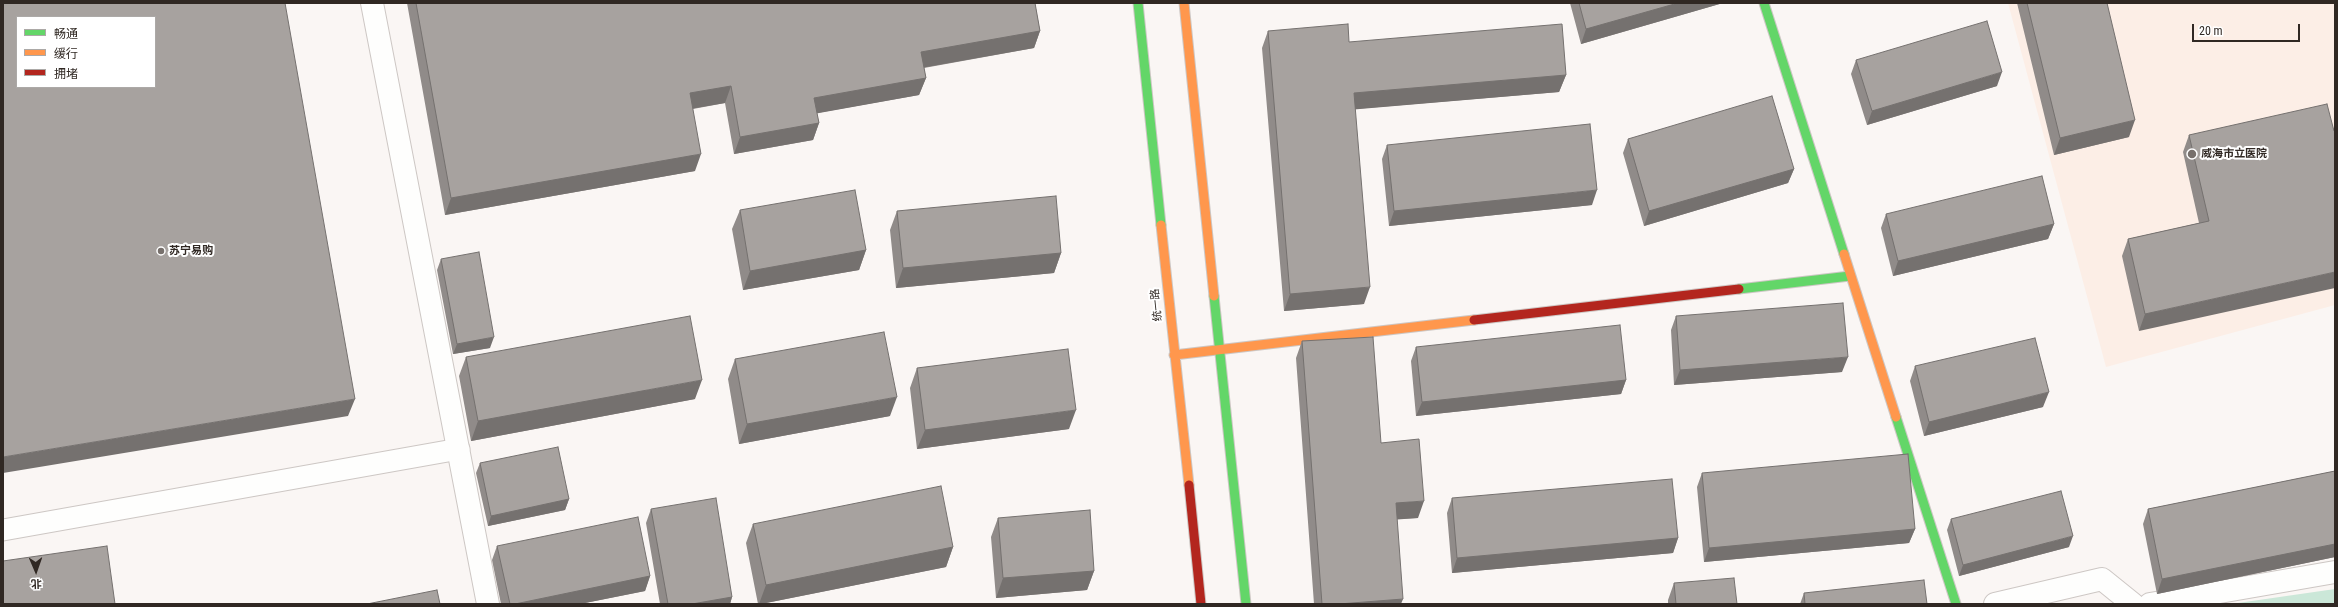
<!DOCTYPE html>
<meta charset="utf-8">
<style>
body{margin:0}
#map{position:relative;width:2338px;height:607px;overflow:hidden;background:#faf6f4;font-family:"Roboto Condensed","Noto Sans SC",sans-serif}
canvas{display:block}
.frame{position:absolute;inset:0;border:4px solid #302823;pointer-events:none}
.legend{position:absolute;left:16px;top:16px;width:140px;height:72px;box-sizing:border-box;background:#fff;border:1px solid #aca9a7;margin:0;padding:5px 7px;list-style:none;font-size:12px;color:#302823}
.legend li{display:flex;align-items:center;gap:8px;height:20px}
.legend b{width:20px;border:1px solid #aca9a7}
.north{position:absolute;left:16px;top:551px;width:40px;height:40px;-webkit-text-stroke:3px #fff;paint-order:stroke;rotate:178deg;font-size:11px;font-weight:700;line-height:16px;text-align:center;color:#302823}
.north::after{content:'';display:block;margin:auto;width:14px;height:18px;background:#302823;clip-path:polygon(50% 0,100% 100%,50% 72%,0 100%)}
.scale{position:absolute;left:2192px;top:24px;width:108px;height:18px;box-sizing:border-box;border:2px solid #302823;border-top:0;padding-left:5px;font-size:12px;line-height:14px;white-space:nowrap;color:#302823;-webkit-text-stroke:3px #fff;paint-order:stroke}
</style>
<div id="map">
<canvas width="2338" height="607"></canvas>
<div class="frame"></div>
<ul class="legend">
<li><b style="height:5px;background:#63d668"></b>畅通</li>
<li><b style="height:5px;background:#ff974d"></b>缓行</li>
<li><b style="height:5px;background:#b3261e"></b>拥堵</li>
</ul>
<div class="north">北</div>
<div class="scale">20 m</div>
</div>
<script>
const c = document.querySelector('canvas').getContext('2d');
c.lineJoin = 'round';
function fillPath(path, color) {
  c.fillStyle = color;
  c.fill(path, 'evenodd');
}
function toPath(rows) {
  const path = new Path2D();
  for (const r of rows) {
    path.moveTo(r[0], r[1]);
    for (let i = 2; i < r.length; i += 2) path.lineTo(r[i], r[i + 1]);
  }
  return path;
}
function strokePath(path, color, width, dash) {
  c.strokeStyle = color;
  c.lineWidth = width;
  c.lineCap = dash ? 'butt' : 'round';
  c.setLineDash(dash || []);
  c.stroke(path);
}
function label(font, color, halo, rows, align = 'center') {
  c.font = font + ' "Roboto Condensed","Noto Sans SC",sans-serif';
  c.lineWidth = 4;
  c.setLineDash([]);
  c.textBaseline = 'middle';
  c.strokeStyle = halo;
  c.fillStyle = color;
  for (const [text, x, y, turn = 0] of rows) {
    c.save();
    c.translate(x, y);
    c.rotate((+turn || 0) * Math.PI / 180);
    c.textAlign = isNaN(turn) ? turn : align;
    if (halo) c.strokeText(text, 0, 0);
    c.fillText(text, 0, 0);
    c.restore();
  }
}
const medical = toPath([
 [2008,3,2335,3,2335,305,2106,367]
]);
const green = toPath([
 [2335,589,2335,604,2231,604]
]);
const lane = toPath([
 [3,530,459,449]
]);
const street = toPath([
 [372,3,488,604],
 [1995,604,2102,579,2133,604],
 [2150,604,2335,572]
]);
const fast = toPath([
 [1138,3,1161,225],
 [1764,3,1844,254],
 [1739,289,1850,276],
 [1214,296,1246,604],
 [1896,417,1956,604]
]);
const slow = toPath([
 [1184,3,1214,296],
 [1161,225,1189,485],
 [1844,254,1896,417],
 [1174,355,1474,320]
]);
const jam = toPath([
 [1474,320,1739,289],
 [1189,485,1201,604]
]);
const wall = toPath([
 [407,3,1035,3,1040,31,1034,48,924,68,926,78,919,95,817,113,819,123,813,140,734,154,725,103,693,109,695,171,445,215],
 [1570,3,1723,3,1581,44],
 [2017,3,2107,3,2129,137,2054,155],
 [1268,31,1349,42,1566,75,1559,92,1355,109,1364,304,1284,311,1262,48],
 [1856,60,1997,86,1867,125,1851,74],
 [2334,131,2139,331,2122,256,2128,239,2199,223,2183,152,2189,135],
 [1628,139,1794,169,1788,183,1644,226,1623,153],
 [1387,145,1592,205,1389,226,1382,159],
 [740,210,866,250,859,270,743,290,732,229],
 [897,211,1061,253,1054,273,896,288,890,230],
 [1886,214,2054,224,2048,239,1893,276,1881,228],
 [441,259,490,348,453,354,437,270],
 [1676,316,1842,372,1674,385,1671,330],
 [1302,341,1381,443,1418,518,1397,519,1401,604,1314,604,1296,358],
 [1416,347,1626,380,1621,394,1416,416,1411,361],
 [466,357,695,399,471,441,459,376],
 [735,359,890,416,739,444,728,379],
 [1915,366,2043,407,1924,436,1910,381],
 [917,368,1069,429,917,449,910,388],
 [480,463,569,499,565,510,488,526,476,473],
 [2335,471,2335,557,2157,594,2143,524,2148,509],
 [1702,473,1915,529,1909,543,1704,562,1697,487],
 [1452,498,1678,538,1673,553,1452,573,1447,513],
 [651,509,732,597,730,604,660,604,646,523],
 [998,518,1094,571,1087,590,996,598,991,537],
 [1951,519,2069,547,1959,576,1947,530],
 [753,524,953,547,946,567,761,604,758,604,746,543],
 [497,546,650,576,645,591,580,604,501,604,492,560],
 [1674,583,1737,604,1668,604,1668,600],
 [1804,593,1927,604,1800,604]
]);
const shadedWall = toPath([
 [1678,3,1723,3,1581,44,1586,29],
 [1040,31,1034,48,915,69,921,52],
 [2002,72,1997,86,1867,125,1872,111],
 [1566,75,1559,92,1348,110,1354,93],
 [926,78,919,95,808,115,814,98],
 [731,86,725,103,684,110,690,93],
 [2135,120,2129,137,2054,155,2060,138],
 [819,123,813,140,734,154,740,137],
 [701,154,695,171,445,215,451,198],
 [1794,169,1788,183,1644,226,1649,211],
 [1597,190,1592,205,1389,226,1394,211],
 [2054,224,2048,239,1893,276,1898,261],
 [866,250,859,270,743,290,750,271],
 [1061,253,1054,273,896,288,903,268],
 [2335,272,2335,288,2139,331,2145,314],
 [1370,287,1364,304,1284,311,1290,294],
 [494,337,490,348,453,354,457,344],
 [1848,357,1842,372,1674,385,1680,370],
 [702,380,695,399,471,441,478,421],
 [1626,380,1621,394,1416,416,1422,402],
 [2049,392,2043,407,1924,436,1929,422],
 [897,397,890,416,739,444,747,424],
 [355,399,348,416,3,473,3,457],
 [1076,410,1069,429,917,449,925,430],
 [569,499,565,510,488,526,491,516],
 [1424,501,1418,518,1390,520,1396,503],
 [1915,529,1909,543,1704,562,1709,548],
 [2073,536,2069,547,1959,576,1963,565],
 [1678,538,1673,553,1452,573,1457,558],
 [2335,544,2335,557,2157,594,2162,579],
 [953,547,946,567,761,604,759,604,766,585],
 [1094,571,1087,590,996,598,1003,578],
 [650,576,645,591,580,604,515,604],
 [732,597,730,604,692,604],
 [1403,599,1401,604,1339,604]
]);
const building = toPath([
 [3,3,285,3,355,399,3,457,3,3],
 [17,17,155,17,155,87,17,87,17,17],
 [416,3,1035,3,1040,31,921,52,926,78,814,98,819,123,740,137,731,86,690,93,701,154,451,198,416,3],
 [1579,3,1678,3,1586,29,1579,3],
 [2027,3,2107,3,2135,120,2060,138,2027,3],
 [1987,21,2002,72,1872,111,1856,60,1987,21],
 [1348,24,1349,42,1562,24,1566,75,1354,93,1370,287,1290,294,1268,31,1348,24],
 [1772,96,1794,169,1649,211,1628,139,1772,96],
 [2327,104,2334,131,2335,131,2335,272,2145,314,2128,239,2209,221,2189,135,2327,104],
 [1590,124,1597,190,1394,211,1387,145,1590,124],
 [2042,176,2054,224,1898,261,1886,214,2042,176],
 [855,190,866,250,750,271,740,210,855,190],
 [1056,196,1061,253,903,268,897,211,1056,196],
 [479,252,494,337,457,344,441,259,479,252],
 [1843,303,1848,357,1680,370,1676,316,1843,303],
 [690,316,702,380,478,421,466,357,690,316],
 [1620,325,1626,380,1422,402,1416,347,1620,325],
 [884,332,897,397,747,424,735,359,884,332],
 [1373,337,1381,443,1419,439,1424,501,1396,503,1403,599,1339,604,1322,604,1302,341,1373,337],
 [2035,338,2049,392,1929,422,1915,366,2035,338],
 [1068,349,1076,410,925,430,917,368,1068,349],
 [558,447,569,499,491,516,480,463,558,447],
 [1908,454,1915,529,1709,548,1702,473,1908,454],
 [2335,471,2335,544,2162,579,2148,509,2335,471],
 [1672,479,1678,538,1457,558,1452,498,1672,479],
 [941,486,953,547,766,585,753,524,941,486],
 [2061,491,2073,536,1963,565,1951,519,2061,491],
 [716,498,732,597,692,604,668,604,651,509,716,498],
 [1090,510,1094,571,1003,578,998,518,1090,510],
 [638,517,650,576,515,604,510,604,497,546,638,517],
 [107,546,115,604,3,604,3,561,107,546],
 [1734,578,1737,604,1676,604,1674,583,1734,578],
 [1924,580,1927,604,1805,604,1804,593,1924,580],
 [437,590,440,604,367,604,437,590]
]);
const markers = [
 [2192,154,5,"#77706c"],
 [161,251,4,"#77706c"]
];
const poiNames = [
 ["威海市立医院",2201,154],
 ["苏宁易购",169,251]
];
const streetNames = [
 ["统一路",1157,305,-96]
];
fillPath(medical, '#fceee6');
fillPath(green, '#cbe7d8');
strokePath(lane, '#cdc7c4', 23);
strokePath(street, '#cdc7c4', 24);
strokePath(fast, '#cdc7c4', 11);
strokePath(slow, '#cdc7c4', 11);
strokePath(jam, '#cdc7c4', 11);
strokePath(lane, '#fefefd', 21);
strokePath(street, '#fefefd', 22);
strokePath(fast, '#63d668', 9);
strokePath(slow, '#ff974d', 9);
strokePath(jam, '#b3261e', 9);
fillPath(wall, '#908b89');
fillPath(shadedWall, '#75716f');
fillPath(building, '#a7a29f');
strokePath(building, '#75716f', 1);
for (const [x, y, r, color] of markers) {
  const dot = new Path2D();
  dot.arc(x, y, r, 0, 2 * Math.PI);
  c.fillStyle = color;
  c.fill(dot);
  strokePath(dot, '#fff', 1.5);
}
label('bold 11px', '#302823', '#fff', poiNames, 'left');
label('11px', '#302823', '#fff', streetNames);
</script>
